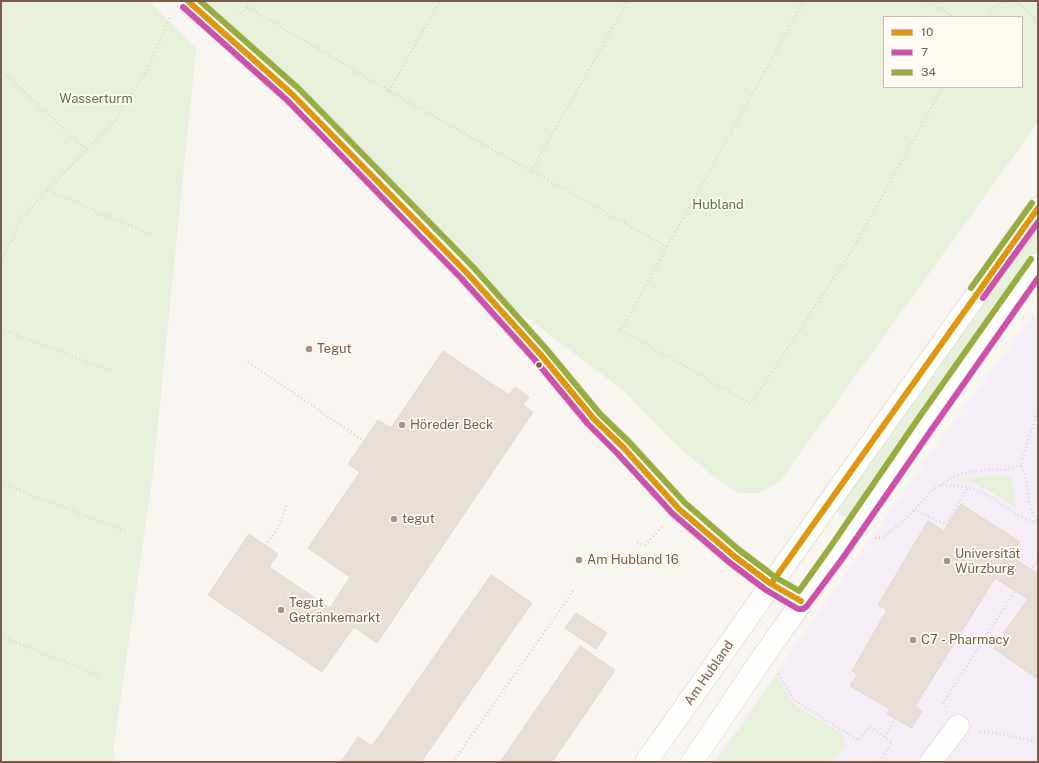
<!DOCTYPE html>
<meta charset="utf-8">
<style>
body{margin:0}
#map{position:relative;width:1039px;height:763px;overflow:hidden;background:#f9f5f0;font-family:"Public Sans",sans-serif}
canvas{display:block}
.frame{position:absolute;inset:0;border:2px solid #7a5c4d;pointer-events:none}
.legend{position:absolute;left:883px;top:16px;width:140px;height:72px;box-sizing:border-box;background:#fffaf3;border:1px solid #cabbb1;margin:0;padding:5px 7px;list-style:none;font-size:12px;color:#7a5c4d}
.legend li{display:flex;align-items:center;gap:8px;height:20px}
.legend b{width:20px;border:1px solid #cabbb1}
</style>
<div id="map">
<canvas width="1039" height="763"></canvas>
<div class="frame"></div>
<ul class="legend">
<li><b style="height:5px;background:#de970f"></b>10</li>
<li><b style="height:5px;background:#cd50aa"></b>7</li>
<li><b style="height:5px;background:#99ac3f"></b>34</li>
</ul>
</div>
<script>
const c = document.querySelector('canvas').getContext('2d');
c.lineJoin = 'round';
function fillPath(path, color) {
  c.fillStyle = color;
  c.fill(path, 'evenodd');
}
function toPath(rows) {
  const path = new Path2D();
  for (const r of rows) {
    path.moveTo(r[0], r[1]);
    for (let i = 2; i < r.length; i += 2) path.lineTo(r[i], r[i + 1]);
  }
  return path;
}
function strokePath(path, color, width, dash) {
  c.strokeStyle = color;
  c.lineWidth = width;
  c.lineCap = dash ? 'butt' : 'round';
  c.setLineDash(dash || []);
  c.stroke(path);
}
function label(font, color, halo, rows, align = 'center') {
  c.font = font + ' "Public Sans",sans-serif';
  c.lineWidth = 3.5;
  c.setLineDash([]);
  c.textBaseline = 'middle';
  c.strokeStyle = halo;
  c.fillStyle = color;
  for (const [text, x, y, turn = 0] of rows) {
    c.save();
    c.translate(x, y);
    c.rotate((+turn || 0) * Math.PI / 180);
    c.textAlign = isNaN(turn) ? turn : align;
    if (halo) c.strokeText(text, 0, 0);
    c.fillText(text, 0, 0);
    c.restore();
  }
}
const education = toPath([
 [1038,310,1038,762,713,762,960,412]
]);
const green = toPath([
 [1,1,149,1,196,49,153,473,113,751,116,762,1,762],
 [188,1,1038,1,1038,122,780,481,760,493,738,493,712,475,675,444,623,390,467,273],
 [884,17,1022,17,1022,87,884,87],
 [1038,227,1038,252,850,520,836,511],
 [1005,475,1009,476,1012,479,1016,508,1001,497,976,484,960,479],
 [776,676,792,702,798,708,840,732,844,739,844,747,830,762,716,762]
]);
const building = toPath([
 [443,351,509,395,515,387,529,397,523,405,533,412,377,643,354,627,322,672,208,595,249,534,278,554,269,567,330,608,350,577,308,548,360,472,348,464,378,420,391,428,443,351],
 [961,504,1020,542,1010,556,1038,574,1038,679,993,648,1028,599,995,578,915,706,922,711,912,728,887,714,890,709,850,686,858,674,852,671,887,610,878,605,928,521,944,531,961,504],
 [491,575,532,603,421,762,341,762,358,737,372,746,491,575],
 [576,613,607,633,596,649,565,628,576,613],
 [580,646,615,670,579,723,552,762,500,762,580,646]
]);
const path = toPath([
 [804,1,621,330,751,404,852,250,943,87],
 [927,1,954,17],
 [1016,1,1038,21],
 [246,6,389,91,667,247],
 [237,16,245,10,249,1],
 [986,17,1001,1],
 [7,76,86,150],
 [389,91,440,1],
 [531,171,628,1],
 [47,190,152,235],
 [1,263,21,219,47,190,114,122,148,68,171,15],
 [1,329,111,371],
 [248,362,364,441],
 [1,483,127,532],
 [940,485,953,477,964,473,987,470,1005,470,1021,465],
 [914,510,956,529],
 [946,524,968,487],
 [1038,524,1033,515,1029,502,1026,478,1021,465,1038,408],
 [875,538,882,538,905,520,933,489,940,485,968,487,986,494,1017,515,1038,524],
 [637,543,645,545,664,525],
 [265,545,277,530,287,505],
 [1030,570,1038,559],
 [1,636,101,676],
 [778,674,794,700,858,740,870,727,892,742,879,762],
 [946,707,943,703,1015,591],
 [980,731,1001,734,1038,742],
 [885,737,895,718],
 [453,762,574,590]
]);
const minor = toPath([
 [188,1,292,94,344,146,467,273,541,355,594,419,623,447,679,509,734,556,771,584,801,601],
 [646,762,823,511,1038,208],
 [692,762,765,654,836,554,925,424,1038,264],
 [931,762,958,726]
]);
const bus1 = toPath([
 [188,1,292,94,467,273,541,355,594,419,623,447,679,509,734,556,771,584,801,601],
 [771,584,1038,208]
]);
const bus2 = toPath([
 [183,7,287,100,461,278,535,360,588,424,617,453,673,514,729,562,766,590,798,609,803,609,807,606,842,559,932,429,1038,278],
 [983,298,1038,222]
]);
const bus3 = toPath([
 [200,1,298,88,473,267,547,350,600,414,629,442,685,503,739,550,775,577,799,591,829,549,918,419,1031,259],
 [971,288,1032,203]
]);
const markers = [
 [309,349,4,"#a69286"],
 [539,365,3.5,"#7a5c4d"],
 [402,425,4,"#a69286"],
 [394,519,4,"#a69286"],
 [579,560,4,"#a69286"],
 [947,561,4,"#a69286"],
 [281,610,4,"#a69286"],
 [913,640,4,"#a69286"]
];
const parkNames = [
 ["Wasserturm",96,99],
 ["Hubland",718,205]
];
const poiNames = [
 ["Tegut",317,349],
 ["Höreder Beck",410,425],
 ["tegut",402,519],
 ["Universität",955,554],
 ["Würzburg",955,569],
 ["Am Hubland 16",587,560],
 ["Tegut",289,603],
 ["Getränkemarkt",289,618],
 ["C7 - Pharmacy",921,640]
];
const streetNames = [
 ["Am Hubland",709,673,-55]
];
fillPath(education, '#f6eef6');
fillPath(green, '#e7f0db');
fillPath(building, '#e6ded7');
strokePath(building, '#e2d8d2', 1);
strokePath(minor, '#d7d1cb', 23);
strokePath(path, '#dcd5d0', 2.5, [1, 3]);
strokePath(minor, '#fefefd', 22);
strokePath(bus1, '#de970f', 6);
strokePath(bus2, '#cd50aa', 6);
strokePath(bus3, '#99ac3f', 6);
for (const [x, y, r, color] of markers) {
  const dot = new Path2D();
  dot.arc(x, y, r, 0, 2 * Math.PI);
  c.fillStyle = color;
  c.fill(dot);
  strokePath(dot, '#fffaf3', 1.5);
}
label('13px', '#537a41', '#fffaf3', parkNames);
label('13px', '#7a5c4d', '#fffaf3', poiNames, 'left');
label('13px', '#7a5c4d', '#fffaf3', streetNames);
</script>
